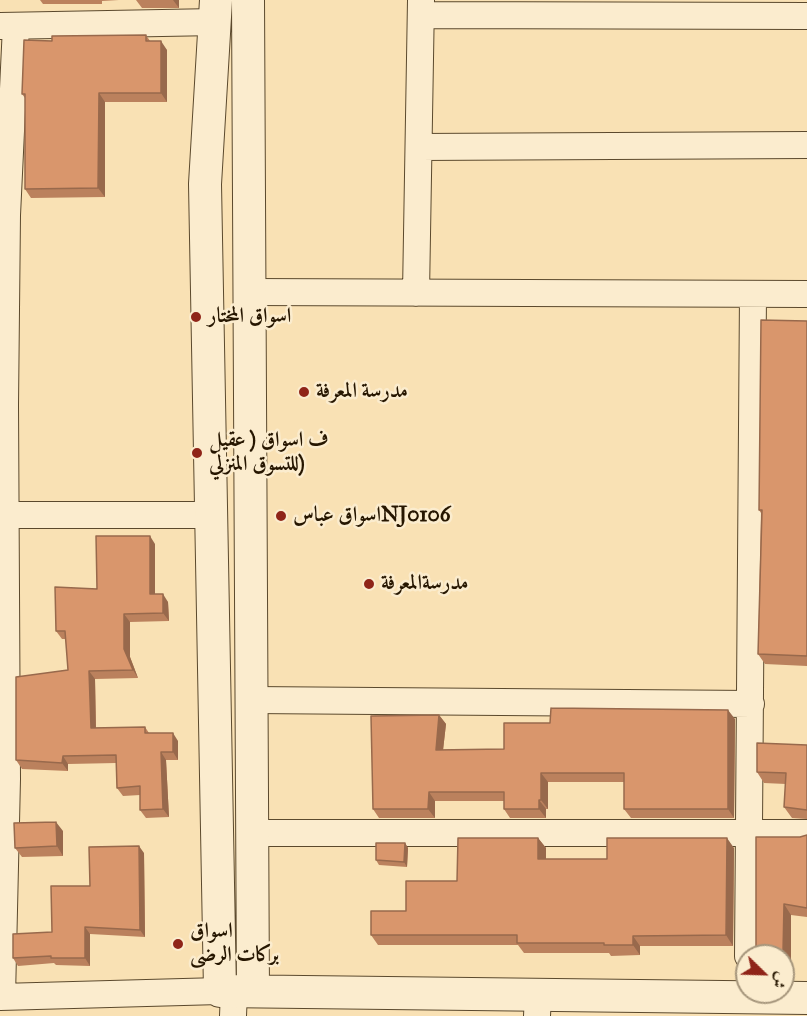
<!DOCTYPE html>
<meta charset="utf-8">
<style>
body{margin:0}
#map{position:relative;width:807px;height:1016px;overflow:hidden;background:#f9e1b4;font-family:"IM FELL Great Primer",Amiri,serif}
canvas{display:block}
.north{position:absolute;left:735px;top:944px;width:60px;height:60px;box-sizing:border-box;background:#fbecce;border:2px solid #a6967c;border-radius:50%;rotate:113deg;font-size:16px;font-weight:700;line-height:24px;text-align:center;color:#261600}
.north::after{content:'';display:block;margin:auto;width:21px;height:27px;background:#8f2418;clip-path:polygon(50% 0,100% 100%,50% 72%,0 100%)}
</style>
<div id="map">
<canvas width="807" height="1016"></canvas>
<div class="north">ش</div>
</div>
<script>
const c = document.querySelector('canvas').getContext('2d');
c.lineJoin = 'round';
function toPath(rows) {
  const path = new Path2D();
  for (const r of rows) {
    path.moveTo(r[0], r[1]);
    for (let i = 2; i < r.length; i += 2) path.lineTo(r[i], r[i + 1]);
  }
  return path;
}
function strokePath(path, color, width, dash) {
  c.strokeStyle = color;
  c.lineWidth = width;
  c.lineCap = dash ? 'butt' : 'round';
  c.setLineDash(dash || []);
  c.stroke(path);
}
function fillPath(path, color) {
  c.fillStyle = color;
  c.fill(path, 'evenodd');
}
function label(font, color, halo, rows, align = 'center') {
  c.font = font + ' "IM FELL Great Primer",Amiri,serif';
  c.lineWidth = 5;
  c.setLineDash([]);
  c.textBaseline = 'middle';
  c.strokeStyle = halo;
  c.fillStyle = color;
  for (const [text, x, y, turn = 0] of rows) {
    c.save();
    c.translate(x, y);
    c.rotate((+turn || 0) * Math.PI / 180);
    c.textAlign = isNaN(turn) ? turn : align;
    if (halo) c.strokeText(text, 0, 0);
    c.fillText(text, 0, 0);
    c.restore();
  }
}
const minor = toPath([
 [421,15,807,16],
 [0,26,216,22],
 [419,147,807,145],
 [250,292,807,294],
 [416,293,421,0],
 [5,515,211,515],
 [252,700,751,704],
 [252,833,807,833],
 [748,956,753,294],
 [0,997,220,991],
 [2,997,7,779,5,405,7,215,16,26],
 [233,1016,234,991],
 [537,1016,538,995]
]);
const tertiary = toPath([
 [216,0,205,184,220,991,807,998],
 [248,0,253,991]
]);
const wall = toPath([
 [40,0,119,0,102,1,102,4,43,4],
 [136,0,179,0,179,8,142,8],
 [146,35,150,41,167,50,167,102,105,102,105,197,31,198,25,189,25,98,22,94,52,41],
 [807,321,807,666,765,664,758,654,761,513,759,510],
 [155,544,155,594,168,602,169,621,130,622,130,657,138,678,95,679,96,728,145,727,149,733,178,741,178,760,166,760,169,817,146,818,140,810,140,795,123,796,117,788,116,763,68,764,68,771,22,769,16,760,68,670,66,639,62,639,56,631],
 [439,715,446,724,443,750,504,749,550,723,735,719,734,818,631,818,624,809,624,782,548,782,548,809,546,809,546,818,510,818,504,809,504,801,435,801,435,818,379,818,373,809],
 [807,745,807,819,792,818,784,807,786,784,764,783,757,772],
 [63,831,63,856,22,857,15,848],
 [807,835,807,917,791,915,791,962,783,962,783,956,757,956,754,952,800,837],
 [538,838,546,848,546,859,607,859,734,848,733,946,640,946,640,955,611,956,609,953,524,953,518,945,378,945,371,935,406,911,457,881],
 [405,843,408,848,407,867,379,865,376,860],
 [144,853,145,937,90,934,90,966,56,965,54,963,18,966,13,958,52,932,90,886]
]);
const shadedWall = toPath([
 [173,0,179,0,179,8],
 [161,41,167,50,167,102,161,93],
 [99,93,105,102,105,197,98,188],
 [150,536,155,544,155,602,150,594],
 [163,594,168,602,169,621,163,613],
 [124,614,130,622,130,657,138,678,133,670,124,649],
 [89,671,95,679,96,736,91,728],
 [728,710,735,719,734,818,728,809],
 [439,715,446,724,442,759,436,750],
 [173,733,178,741,178,760,173,752],
 [161,752,166,760,169,817,163,809],
 [63,756,68,764,68,771,62,763],
 [541,773,548,782,548,809,541,800],
 [429,792,435,801,435,818,428,809],
 [539,800,546,809,546,818,539,809],
 [56,822,63,831,63,856,57,846],
 [538,838,546,848,546,869,538,859],
 [727,838,734,848,733,946,726,935],
 [405,843,408,848,407,867,404,862],
 [139,846,144,853,145,937,140,930],
 [784,904,791,915,791,962,783,952],
 [85,927,90,934,90,966,85,958],
 [633,936,640,946,640,955,633,945]
]);
const building = toPath([
 [146,35,146,41,161,41,161,93,99,93,98,188,25,189,25,94,22,94,24,40,52,41,52,36,146,35],
 [761,320,807,321,807,656,758,654,762,510,759,510,761,320],
 [96,536,150,536,150,594,163,594,163,613,124,614,124,649,133,670,89,671,91,728,145,727,145,733,173,733,173,752,161,752,163,809,140,810,140,786,117,788,116,755,63,756,62,763,16,760,16,677,68,670,65,631,56,631,55,587,97,589,96,536],
 [551,708,728,710,728,809,624,809,624,773,541,773,541,800,539,800,539,809,504,809,504,792,429,792,428,809,373,809,371,716,439,715,436,750,504,749,504,723,550,723,551,708],
 [757,743,807,745,807,810,784,807,786,773,757,772,757,743],
 [56,822,57,846,15,848,14,823,56,822],
 [807,835,807,908,784,904,783,952,754,952,756,946,756,837,800,837,807,835],
 [458,838,538,838,538,859,607,859,607,838,727,838,726,935,633,936,633,945,604,945,604,943,517,943,517,935,371,935,371,911,406,911,406,881,457,881,458,838],
 [376,843,405,843,404,862,376,860,376,843],
 [139,846,140,930,85,927,85,958,51,958,51,956,13,958,13,934,52,932,51,886,90,886,89,847,139,846]
]);
const markers = [
 [196,317,6,"#8f2418"],
 [304,392,6,"#8f2418"],
 [197,453,6,"#8f2418"],
 [281,516,6,"#8f2418"],
 [369,584,6,"#8f2418"],
 [178,944,6,"#8f2418"]
];
const poiNames = [
 ["اسواق المختار",208,317],
 ["مدرسة المعرفة",316,392],
 ["ف اسواق ( عقيل",209,441],
 ["للتسوق المنزلي)",209,465],
 ["اسواق عباسNJ0106",293,516],
 ["مدرسةالمعرفة",381,584],
 ["اسواق",190,932],
 ["بركات الرضى",190,956]
];
strokePath(minor, '#5b492d', 28);
strokePath(tertiary, '#5b492d', 34);
strokePath(minor, '#fbecce', 26);
strokePath(tertiary, '#fbecce', 32);
fillPath(wall, '#bb815d');
fillPath(shadedWall, '#98694c');
fillPath(building, '#d9966c');
strokePath(building, '#98694c', 1.5);
for (const [x, y, r, color] of markers) {
  const dot = new Path2D();
  dot.arc(x, y, r, 0, 2 * Math.PI);
  c.fillStyle = color;
  c.fill(dot);
  strokePath(dot, '#fbecce', 2);
}
label('bold 21px', '#261600', '#fbecce', poiNames, 'left');
</script>
